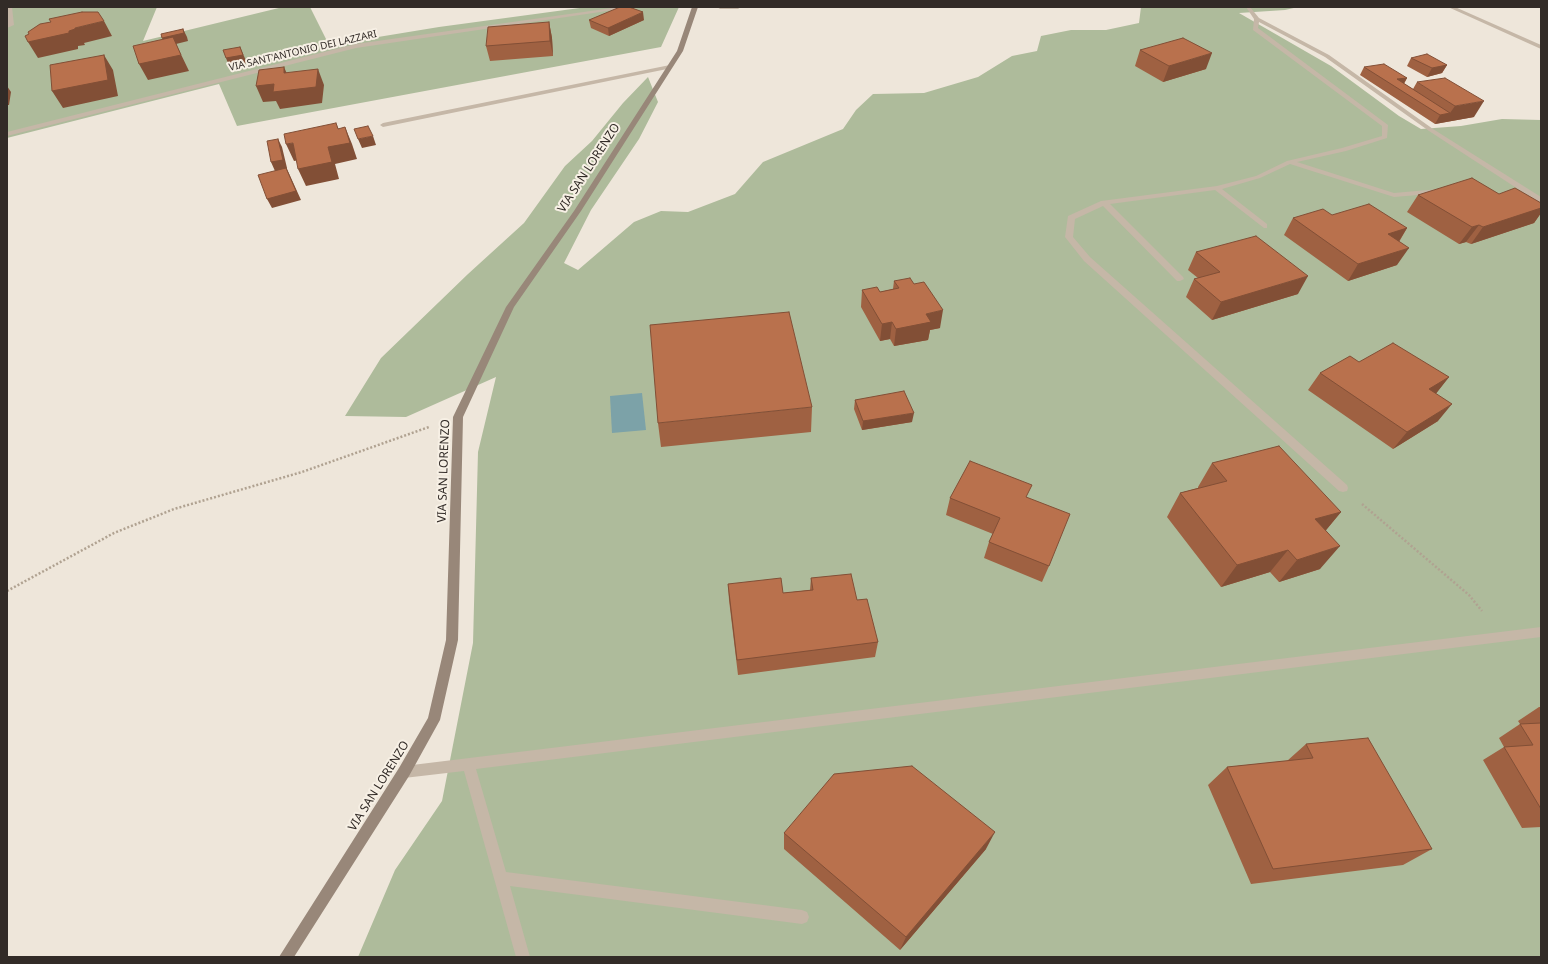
<!DOCTYPE html>
<style>
body{margin:0}
#map{position:relative;width:1548px;height:964px;overflow:hidden;background:#eee6da;font-family:"Noto Sans",sans-serif}
canvas{display:block}
.frame{position:absolute;inset:0;border:8px solid #322b27;pointer-events:none}
</style>
<div id="map">
<canvas width="1548" height="964"></canvas>
<div class="frame"></div>
</div>
<script>
const c = document.querySelector('canvas').getContext('2d');
c.lineJoin = 'round';
function fillPath(path, color) {
  c.fillStyle = color;
  c.fill(path, 'evenodd');
}
function toPath(rows) {
  const path = new Path2D();
  for (const r of rows) {
    path.moveTo(r[0], r[1]);
    for (let i = 2; i < r.length; i += 2) path.lineTo(r[i], r[i + 1]);
  }
  return path;
}
function strokePath(path, color, width, dash) {
  c.strokeStyle = color;
  c.lineWidth = width;
  c.lineCap = dash ? 'butt' : 'round';
  c.setLineDash(dash || []);
  c.stroke(path);
}
function label(font, color, halo, rows, align = 'center') {
  c.font = font + ' "Noto Sans",sans-serif';
  c.lineWidth = 4;
  c.setLineDash([]);
  c.textBaseline = 'middle';
  c.strokeStyle = halo;
  c.fillStyle = color;
  for (const [text, x, y, turn = 0] of rows) {
    c.save();
    c.translate(x, y);
    c.rotate((+turn || 0) * Math.PI / 180);
    c.textAlign = isNaN(turn) ? turn : align;
    if (halo) c.strokeText(text, 0, 0);
    c.fillText(text, 0, 0);
    c.restore();
  }
}
const green = toPath([
 [7,7,157,7,143,41,283,7,310,7,330,47,372,38,439,27,587,7,679,7,661,47,237,126,219,84,7,138],
 [1141,7,1298,7,1285,10,1239,13,1331,66,1399,116,1421,129,1461,126,1502,119,1541,120,1541,957,358,957,395,870,442,801,473,643,478,452,496,377,406,417,345,416,381,358,468,274,524,223,565,166,592,141,623,103,648,77,658,102,639,139,591,210,564,263,578,270,634,222,661,211,688,212,735,194,763,162,843,129,856,110,873,94,924,93,978,77,1012,56,1037,51,1041,36,1071,30,1106,30,1139,23]
]);
const water = toPath([
 [642,393,646,430,612,433,610,396]
]);
const path = toPath([
 [1362,504,1469,595,1482,611],
 [7,591,114,533,174,509,302,472,429,427]
]);
const lane = toPath([
 [1246,7,1250,7,1259,18,1329,55,1433,129,1541,197,1541,202,1538,202,1429,131,1325,57,1259,22,1258,28,1388,125,1387,138,1346,151,1297,162,1394,193,1439,189,1442,189,1442,193,1394,197,1290,164,1260,178,1222,189,1267,224,1267,228,1264,228,1215,190,1110,204,1183,277,1184,279,1180,281,1177,281,1103,206,1075,219,1073,237,1090,257,1347,485,1348,488,1347,491,1343,492,1339,491,1084,261,1065,237,1068,216,1101,201,1217,186,1256,176,1287,161,1342,148,1382,136,1382,126,1253,30,1254,19,1246,7],
 [670,65,672,66,672,68,383,127,380,125,383,123,670,65],
 [1541,627,1541,637,476,769,506,872,802,910,807,912,809,917,807,922,802,924,510,886,530,957,516,957,464,771,404,778,399,776,398,772,399,768,404,766,1541,627]
]);
const street = toPath([
 [7,7,12,7,14,25,7,28,7,7],
 [619,7,634,7,356,48,7,136,7,132,356,44,619,7],
 [717,7,741,7,738,9,720,9,717,7],
 [1243,7,1253,7,1250,9,1243,7],
 [1448,7,1455,7,1541,45,1541,49,1448,7]
]);
const secondary = toPath([
 [692,7,698,7,683,51,581,211,514,307,463,417,458,640,440,720,409,776,294,957,279,957,399,768,428,718,446,640,453,417,506,307,574,211,677,51,692,7]
]);
const wall = toPath([
 [589,20,644,20,609,36,591,28],
 [549,22,552,38,553,56,490,61,486,46],
 [1140,50,1206,69,1163,82,1135,66],
 [1411,58,1447,65,1442,73,1427,77,1407,66],
 [1364,67,1407,78,1404,84,1413,89,1417,82,1474,117,1435,124,1360,75],
 [1499,194,1541,203,1541,213,1534,223,1471,244,1466,242,1459,244,1407,212,1418,195],
 [1332,215,1407,228,1399,242,1397,265,1348,281,1284,235,1293,218],
 [1196,252,1298,294,1212,320,1186,297,1194,279,1198,278,1188,270],
 [894,281,940,328,930,330,928,340,894,346,890,339,880,341,861,307,862,290,880,292,893,289],
 [1359,362,1449,377,1436,393,1438,421,1393,449,1308,390,1320,373],
 [855,400,912,422,862,430,854,409],
 [812,407,811,432,661,447,658,423],
 [1212,463,1341,512,1326,530,1320,569,1279,582,1270,572,1221,587,1167,517,1180,493,1198,488,1198,487],
 [1027,497,1049,566,1042,582,984,558,989,542,993,534,946,515,950,498],
 [811,578,857,600,878,642,875,657,738,675,729,600,728,584,783,593,810,590],
 [1539,707,1541,707,1541,827,1522,828,1483,760,1504,747,1499,738,1520,724,1518,721],
 [1306,744,1432,849,1403,865,1251,884,1208,785,1227,767,1287,761],
 [784,833,986,849,900,950,784,849]
]);
const shadedWall = toPath([
 [643,12,644,20,609,36,608,28],
 [104,21,112,36,84,43,85,45,78,46,78,49,38,58,28,42,69,31,75,28],
 [549,22,552,38,553,56,550,41],
 [183,29,187,37,188,41,176,44,189,71,148,80,139,64,166,46,162,38],
 [240,47,247,63,229,66,226,58],
 [1212,53,1206,69,1163,82,1169,66],
 [104,55,113,70,118,96,63,108,52,91],
 [1447,65,1442,73,1427,77,1432,68],
 [284,67,291,83,284,73],
 [318,69,324,85,322,103,280,109,276,101,263,102,256,86],
 [1407,78,1402,86,1397,79],
 [7,86,11,92,9,105,7,105],
 [1484,101,1474,117,1435,124,1440,115,1450,113,1455,106],
 [336,123,343,139,345,127,352,144,357,159,335,164,339,179,306,186,298,169,338,129],
 [373,136,376,145,362,148,358,139],
 [278,139,282,147,287,168,287,169,301,200,272,208,267,199,275,171,271,162],
 [293,143,300,160,294,161,286,144],
 [1541,208,1541,213,1534,223,1471,244,1483,227],
 [1479,225,1466,242,1459,244,1472,227],
 [1407,228,1396,246,1388,234],
 [1409,248,1397,265,1348,281,1358,264],
 [1308,276,1298,294,1212,320,1221,302],
 [943,310,940,328,930,330,928,340,894,346,896,329,926,314],
 [892,322,890,339,880,341,882,324],
 [1449,377,1435,395,1429,389],
 [1452,404,1438,421,1393,449,1407,432],
 [914,413,912,422,862,430,863,421],
 [1341,512,1322,535,1315,519],
 [1340,546,1320,569,1279,582,1297,560],
 [1288,550,1270,572,1221,587,1237,565],
 [995,832,986,849,900,950,906,937]
]);
const building = toPath([
 [620,7,629,7,643,12,608,28,589,20,620,7],
 [82,12,98,12,104,21,75,28,75,29,69,31,69,33,28,42,25,36,29,34,28,32,40,24,51,22,49,19,82,12],
 [549,22,550,41,486,46,488,27,549,22],
 [183,29,184,33,162,38,161,34,183,29],
 [173,37,181,55,139,64,133,46,173,37],
 [1183,38,1212,53,1169,66,1140,50,1183,38],
 [240,47,243,55,226,58,223,50,240,47],
 [1427,54,1447,65,1432,68,1411,58,1427,54],
 [104,55,108,80,52,91,50,65,104,55],
 [1384,64,1407,78,1397,79,1450,113,1440,115,1364,67,1384,64],
 [284,67,284,73,318,69,316,87,273,92,274,84,256,86,259,70,284,67],
 [1445,78,1484,101,1455,106,1417,82,1445,78],
 [336,123,338,129,345,127,350,143,328,147,332,162,298,169,293,143,286,144,284,134,336,123],
 [368,126,373,136,358,139,354,129,368,126],
 [278,139,283,160,271,162,267,141,278,139],
 [286,168,296,191,267,199,258,175,286,168],
 [1472,178,1499,194,1515,188,1541,203,1541,208,1483,227,1479,225,1472,227,1418,195,1472,178],
 [1369,204,1407,228,1388,234,1409,248,1358,264,1293,218,1323,209,1332,215,1369,204],
 [1256,236,1308,276,1221,302,1194,279,1220,272,1196,252,1256,236],
 [910,278,914,284,924,282,943,310,926,314,931,322,896,329,892,322,882,324,862,290,877,287,880,292,899,288,894,281,910,278],
 [789,312,812,407,658,423,650,325,789,312],
 [1393,343,1449,377,1429,389,1452,404,1407,432,1320,373,1350,356,1359,362,1393,343],
 [904,391,914,413,863,421,855,400,904,391],
 [1279,446,1341,512,1315,519,1340,546,1297,560,1288,550,1237,565,1180,493,1227,481,1212,463,1279,446],
 [970,461,1032,485,1026,497,1070,514,1049,566,989,542,1000,518,950,498,970,461],
 [851,574,857,600,867,599,878,642,737,660,728,584,781,578,783,593,813,590,811,578,851,574],
 [1541,723,1541,809,1504,747,1533,745,1520,724,1541,723],
 [1368,738,1432,849,1273,869,1227,767,1313,758,1306,744,1368,738],
 [912,766,995,832,906,937,784,833,834,774,912,766]
]);
const farStreetnames = [
 ["VIA SANT'ANTONIO DEI LAZZARI",303,51,-13]
];
const streetNames = [
 ["VIA SAN LORENZO",589,168,-57],
 ["VIA SAN LORENZO",444,471,-88],
 ["VIA SAN LORENZO",379,786,-58]
];
fillPath(green, '#aebb9b');
fillPath(water, '#7ca2a8');
strokePath(path, '#b0a291', 2.5, [2, 2]);
fillPath(lane, '#c5b7a7');
fillPath(street, '#c5b7a7');
fillPath(secondary, '#988779');
fillPath(wall, '#9f6142');
fillPath(shadedWall, '#824f36');
fillPath(building, '#b9714d');
strokePath(building, '#824f36', 1);
label('10px', '#322b27', '#f7f0e5', farStreetnames);
label('12px', '#322b27', '#f7f0e5', streetNames);
</script>
